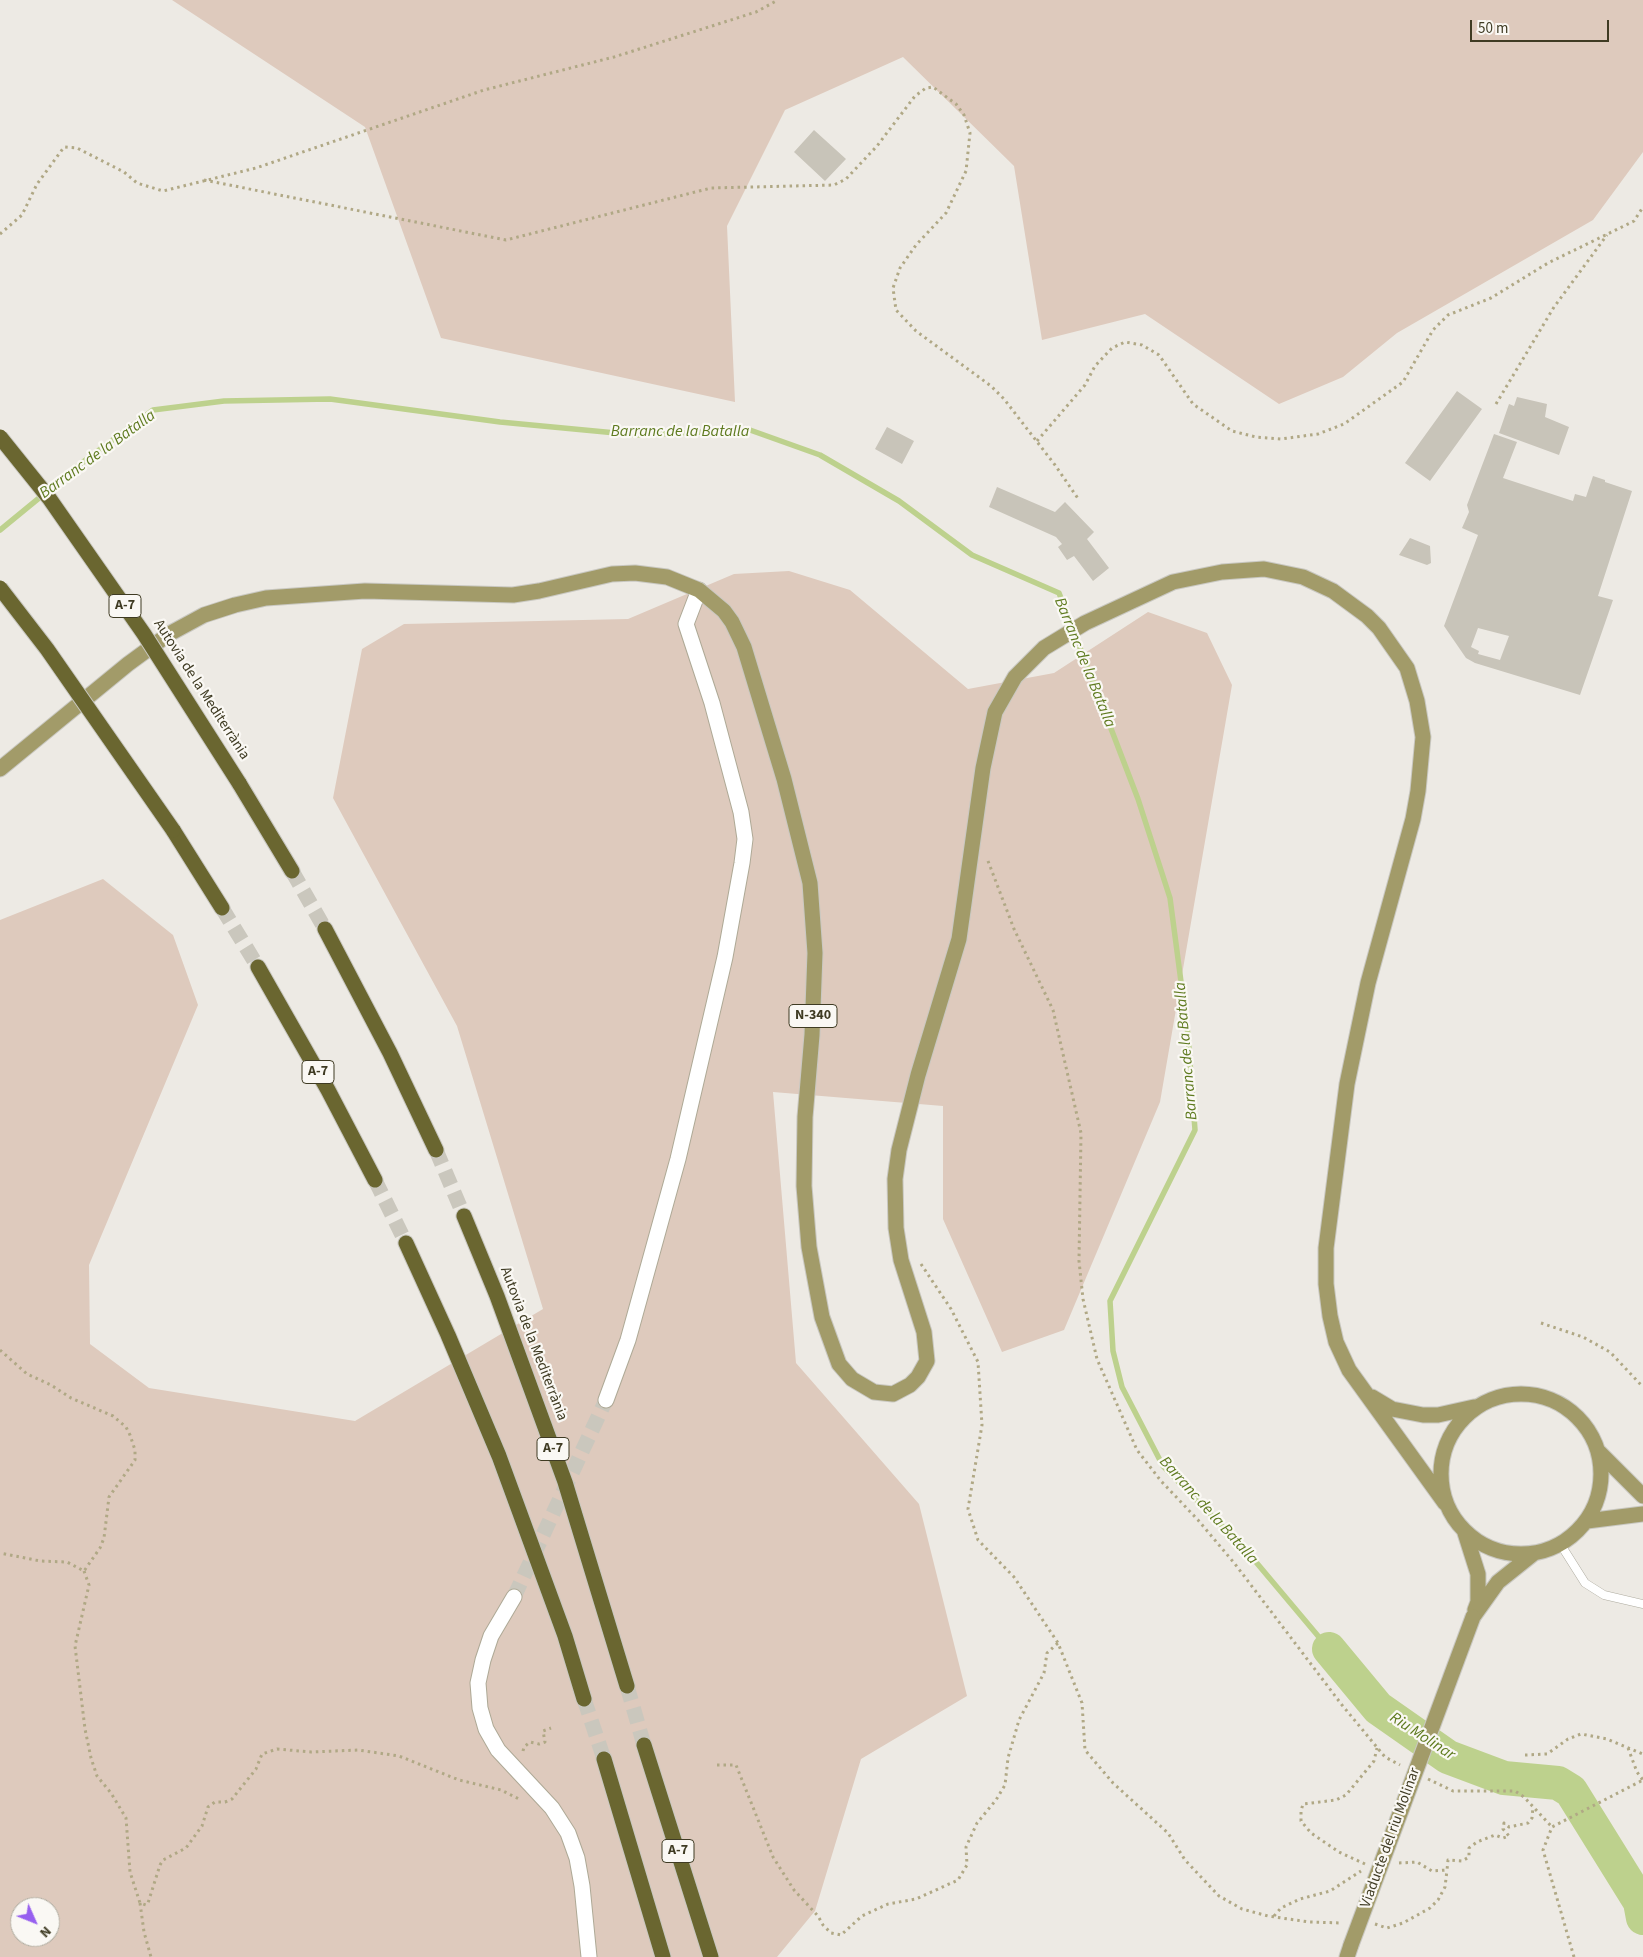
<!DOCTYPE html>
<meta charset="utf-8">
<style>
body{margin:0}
#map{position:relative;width:1643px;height:1957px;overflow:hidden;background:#edeae4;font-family:"Source Sans 3",sans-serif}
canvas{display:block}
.north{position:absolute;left:10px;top:1897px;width:50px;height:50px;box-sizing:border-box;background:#faf8f4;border:1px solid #afaca0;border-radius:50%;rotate:134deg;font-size:14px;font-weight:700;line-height:20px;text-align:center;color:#3f3b23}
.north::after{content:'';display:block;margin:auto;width:18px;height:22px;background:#9760ef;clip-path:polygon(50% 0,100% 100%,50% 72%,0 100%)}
.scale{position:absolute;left:1470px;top:20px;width:139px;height:22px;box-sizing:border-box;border:2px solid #3f3b23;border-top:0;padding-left:6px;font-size:15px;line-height:18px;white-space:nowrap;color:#3f3b23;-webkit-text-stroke:4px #faf8f4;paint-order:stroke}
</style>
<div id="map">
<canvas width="1643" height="1957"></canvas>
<div class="north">N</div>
<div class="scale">50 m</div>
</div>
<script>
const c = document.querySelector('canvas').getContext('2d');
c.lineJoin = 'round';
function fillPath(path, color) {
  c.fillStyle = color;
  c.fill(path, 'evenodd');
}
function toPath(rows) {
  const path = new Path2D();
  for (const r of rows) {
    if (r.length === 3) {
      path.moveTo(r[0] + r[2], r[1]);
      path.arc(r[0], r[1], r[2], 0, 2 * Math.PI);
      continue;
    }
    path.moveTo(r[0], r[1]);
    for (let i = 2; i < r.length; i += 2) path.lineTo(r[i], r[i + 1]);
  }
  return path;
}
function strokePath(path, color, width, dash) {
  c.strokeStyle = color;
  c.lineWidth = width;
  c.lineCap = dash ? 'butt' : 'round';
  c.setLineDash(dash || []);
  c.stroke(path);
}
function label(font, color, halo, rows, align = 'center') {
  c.font = font + ' "Source Sans 3",sans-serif';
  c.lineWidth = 4.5;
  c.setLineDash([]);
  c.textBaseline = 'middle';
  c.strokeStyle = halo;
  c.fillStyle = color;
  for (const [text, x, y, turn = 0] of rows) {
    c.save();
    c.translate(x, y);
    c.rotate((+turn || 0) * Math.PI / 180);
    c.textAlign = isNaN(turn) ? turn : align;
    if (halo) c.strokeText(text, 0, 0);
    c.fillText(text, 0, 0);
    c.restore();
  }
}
const green = toPath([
 [172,0,1643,0,1643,152,1593,220,1397,333,1343,377,1279,404,1145,314,1042,340,1014,166,903,57,785,110,727,226,735,402,441,338,365,127],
 [789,571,850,590,968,689,1054,673,1148,612,1207,633,1232,685,1160,1102,1064,1330,1002,1352,943,1219,943,1106,773,1092,796,1363,919,1504,967,1696,861,1759,815,1911,777,1957,0,1957,0,920,103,879,173,935,198,1005,89,1265,90,1344,149,1388,355,1421,543,1309,457,1026,333,798,362,649,404,624,628,619,734,574],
 [20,1907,50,1907,50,1937,20,1937]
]);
const stream = toPath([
 [0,530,83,462,153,410,224,401,330,399,500,422,637,435,750,430,820,455,899,501,972,555,1059,593,1138,799,1170,898,1188,1035,1195,1130,1110,1301,1113,1351,1122,1387,1163,1466,1245,1549,1329,1649]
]);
const river = toPath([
 [1329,1649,1378,1708,1448,1757,1504,1778,1558,1783,1571,1791,1640,1902,1643,1918]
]);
const building = toPath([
 [814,130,846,159,825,181,794,152],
 [1457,391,1482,409,1430,481,1405,463],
 [1517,397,1547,404,1545,417,1569,427,1559,455,1499,433,1509,404,1514,406],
 [887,427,914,441,902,464,875,449],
 [1494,434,1517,442,1503,478,1573,501,1575,494,1586,497,1593,476,1605,480,1605,482,1632,491,1598,596,1613,600,1580,695,1475,663,1466,658,1444,626,1478,535,1462,528,1469,512,1467,505],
 [1478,628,1509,636,1500,660,1478,654,1479,651,1471,647],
 [997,487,1055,512,1065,502,1094,532,1087,539,1109,568,1093,581,1074,556,1067,560,1058,547,1062,544,1056,537,989,507],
 [1410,538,1430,546,1431,563,1427,565,1399,555]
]);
const secondaryTunnel = toPath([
 [514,1597,606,1400]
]);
const highwayTunnel = toPath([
 [292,871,325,929],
 [222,908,258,967],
 [436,1150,464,1216],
 [375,1180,406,1243],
 [627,1686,644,1745],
 [584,1699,604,1759]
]);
const path = toPath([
 [204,180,506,240,711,188,834,185,846,179,877,146,915,96,926,88,933,87,956,104,964,115,970,133,966,171,946,213,916,245,900,268,893,288,896,310,916,331,991,386,1004,399,1055,465,1079,500],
 [0,234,22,215,37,184,64,147,77,148,124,172,137,183,163,191,256,168,484,90,614,57,756,12,778,0],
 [1496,404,1554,307,1607,235],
 [1037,441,1085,385,1095,366,1112,348,1125,342,1142,345,1159,355,1193,404,1232,431,1256,437,1281,439,1318,434,1344,424,1403,382,1433,330,1448,315,1491,298,1548,263,1626,225,1634,221,1643,207],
 [988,861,1014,929,1053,1010,1081,1133,1079,1261,1083,1299,1097,1359,1137,1450,1161,1481,1198,1520,1235,1564,1342,1705,1385,1757,1400,1765],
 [921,1264,951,1309,978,1362,982,1425,968,1509,978,1540,1014,1577,1058,1643,1082,1703,1085,1750,1113,1783,1168,1833,1185,1860,1219,1896,1242,1909,1268,1916,1309,1922,1342,1923],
 [1541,1323,1583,1337,1610,1352,1643,1387],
 [0,1350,27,1374,51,1385,71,1398,113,1416,126,1427,130,1435,135,1450,135,1460,109,1497,104,1538,100,1548,84,1571,67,1562,40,1561,0,1553],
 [84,1571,89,1585,75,1646,85,1729,91,1758,97,1776,111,1793,126,1818,130,1872,140,1903,146,1905,148,1903,160,1865,163,1860,186,1848,202,1826,208,1807,215,1802,225,1802,232,1799,256,1769,262,1754,277,1749,311,1752,358,1750,399,1756,459,1780,501,1790,521,1800],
 [1628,1748,1637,1772,1643,1780],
 [523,1751,524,1747,530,1742,539,1744,545,1742,543,1731,551,1728],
 [1525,1755,1547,1754,1568,1739,1581,1734,1607,1739,1643,1754],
 [717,1765,736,1765,773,1857,794,1890,818,1916,823,1925,831,1933,841,1935,862,1916,888,1904,916,1899,958,1880,967,1865,966,1847,977,1823,996,1800,1005,1785,1008,1758,1019,1720,1044,1673,1047,1653,1058,1643],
 [1428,1779,1453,1791,1515,1791,1524,1797,1552,1827],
 [1399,1863,1417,1862,1432,1871,1447,1870,1448,1860,1462,1861,1469,1857,1469,1848,1477,1842,1495,1835,1503,1838,1509,1836,1503,1829,1504,1823,1509,1827,1528,1823,1532,1818,1533,1807],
 [1365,1864,1339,1852,1311,1833,1301,1821,1301,1811,1303,1804,1336,1800,1346,1795,1374,1761,1377,1748],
 [140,1903,144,1932,151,1957],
 [1274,1916,1281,1908,1300,1899,1330,1891,1361,1871],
 [1375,1924,1387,1928,1403,1923,1430,1908,1438,1900,1445,1887,1447,1870],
 [1574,1957,1543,1850,1552,1827,1643,1780]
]);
const lane = toPath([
 [1561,1545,1585,1583,1604,1595,1643,1604]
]);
const secondary = toPath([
 [606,1400,628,1340,678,1159,725,957,742,863,745,839,741,812,712,703,686,624,699,590],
 [514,1597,491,1636,483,1660,478,1683,480,1708,486,1729,498,1750,552,1808,568,1833,577,1858,582,1886,589,1957]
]);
const primary = toPath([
 [0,769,128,664,169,634,204,615,235,605,266,598,365,591,513,595,539,591,612,574,635,573,667,577,699,590,724,611,732,622,744,647,784,779,810,883,815,953,812,1035,805,1117,804,1186,809,1247,822,1317,839,1364,852,1379,874,1392,893,1394,910,1385,918,1377,927,1361,924,1332,901,1260,896,1228,895,1179,899,1150,918,1075,959,939,983,768,995,712,1015,677,1044,648,1085,623,1173,582,1222,572,1264,569,1303,577,1333,591,1367,616,1379,628,1407,668,1417,701,1423,737,1418,791,1413,819,1368,983,1347,1084,1326,1248,1326,1284,1330,1316,1336,1342,1349,1370,1445,1503],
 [1521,1474,80],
 [1372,1397,1392,1409,1423,1415,1438,1415,1474,1407],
 [1599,1452,1643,1496],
 [1587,1521,1643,1514],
 [1465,1533,1478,1574,1478,1602,1475,1610],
 [1473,1617,1498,1582,1533,1554],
 [1347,1957,1351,1945]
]);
const highway = toPath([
 [239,783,292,871],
 [173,830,222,908],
 [325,929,390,1053,436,1150],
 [258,967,328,1090,375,1180],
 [464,1216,497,1296,565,1482,627,1686],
 [406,1243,448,1335,499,1456,565,1636,584,1699],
 [644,1745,711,1957],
 [604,1759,663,1957]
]);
const primaryBridge = toPath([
 [1351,1945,1473,1617]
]);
const highwayBridge = toPath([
 [0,437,49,498,144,634,239,783],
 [0,588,47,649,173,830]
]);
const shields = [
 [125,606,32],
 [813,1016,48],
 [318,1072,32],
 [553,1449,32],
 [678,1851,32]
];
const shieldNames = [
 ["A-7",125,606],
 ["N-340",813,1016],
 ["A-7",318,1072],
 ["A-7",553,1449],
 ["A-7",678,1851]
];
const streetNames = [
 ["Autovia de la Mediterrània",201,690,57],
 ["Autovia de la Mediterrània",533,1344,69],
 ["Viaducte del riu Molinar",1391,1838,-70]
];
const waterNames = [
 ["Barranc de la Batalla",680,432],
 ["Barranc de la Batalla",98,455,-36],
 ["Barranc de la Batalla",1084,663,68],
 ["Barranc de la Batalla",1187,1051,-95],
 ["Barranc de la Batalla",1208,1511,48],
 ["Riu Molinar",1422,1737,33]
];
fillPath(green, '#decabd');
strokePath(stream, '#bdd18d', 5.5);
strokePath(river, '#bdd18d', 34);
fillPath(building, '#c8c4b9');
strokePath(secondaryTunnel, '#cac7bd', 15, [15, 8]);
strokePath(highwayTunnel, '#cac7bd', 15, [15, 8]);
strokePath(lane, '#aeab9f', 9);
strokePath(secondary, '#aea996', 17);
strokePath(primary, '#c9c8c1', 17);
strokePath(highway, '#c9c8c1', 17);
strokePath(path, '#b0a885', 3, [2.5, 4]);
strokePath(lane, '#fff', 8);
strokePath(secondary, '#fff', 15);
strokePath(primary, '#a29b69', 15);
strokePath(highway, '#6a6630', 15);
strokePath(primaryBridge, '#c9c8c1', 17, []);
strokePath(highwayBridge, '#c9c8c1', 17, []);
strokePath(primaryBridge, '#a29b69', 15);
strokePath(highwayBridge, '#6a6630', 15);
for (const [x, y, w] of shields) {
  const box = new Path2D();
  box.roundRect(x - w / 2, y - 11.5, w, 23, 4);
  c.fillStyle = '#faf8f4';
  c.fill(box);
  strokePath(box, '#3f3b23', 1);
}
label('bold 14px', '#3f3b23', null, shieldNames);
label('15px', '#3f3b23', '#faf8f4', streetNames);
label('italic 16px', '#5e7a1e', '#faf8f4', waterNames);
</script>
